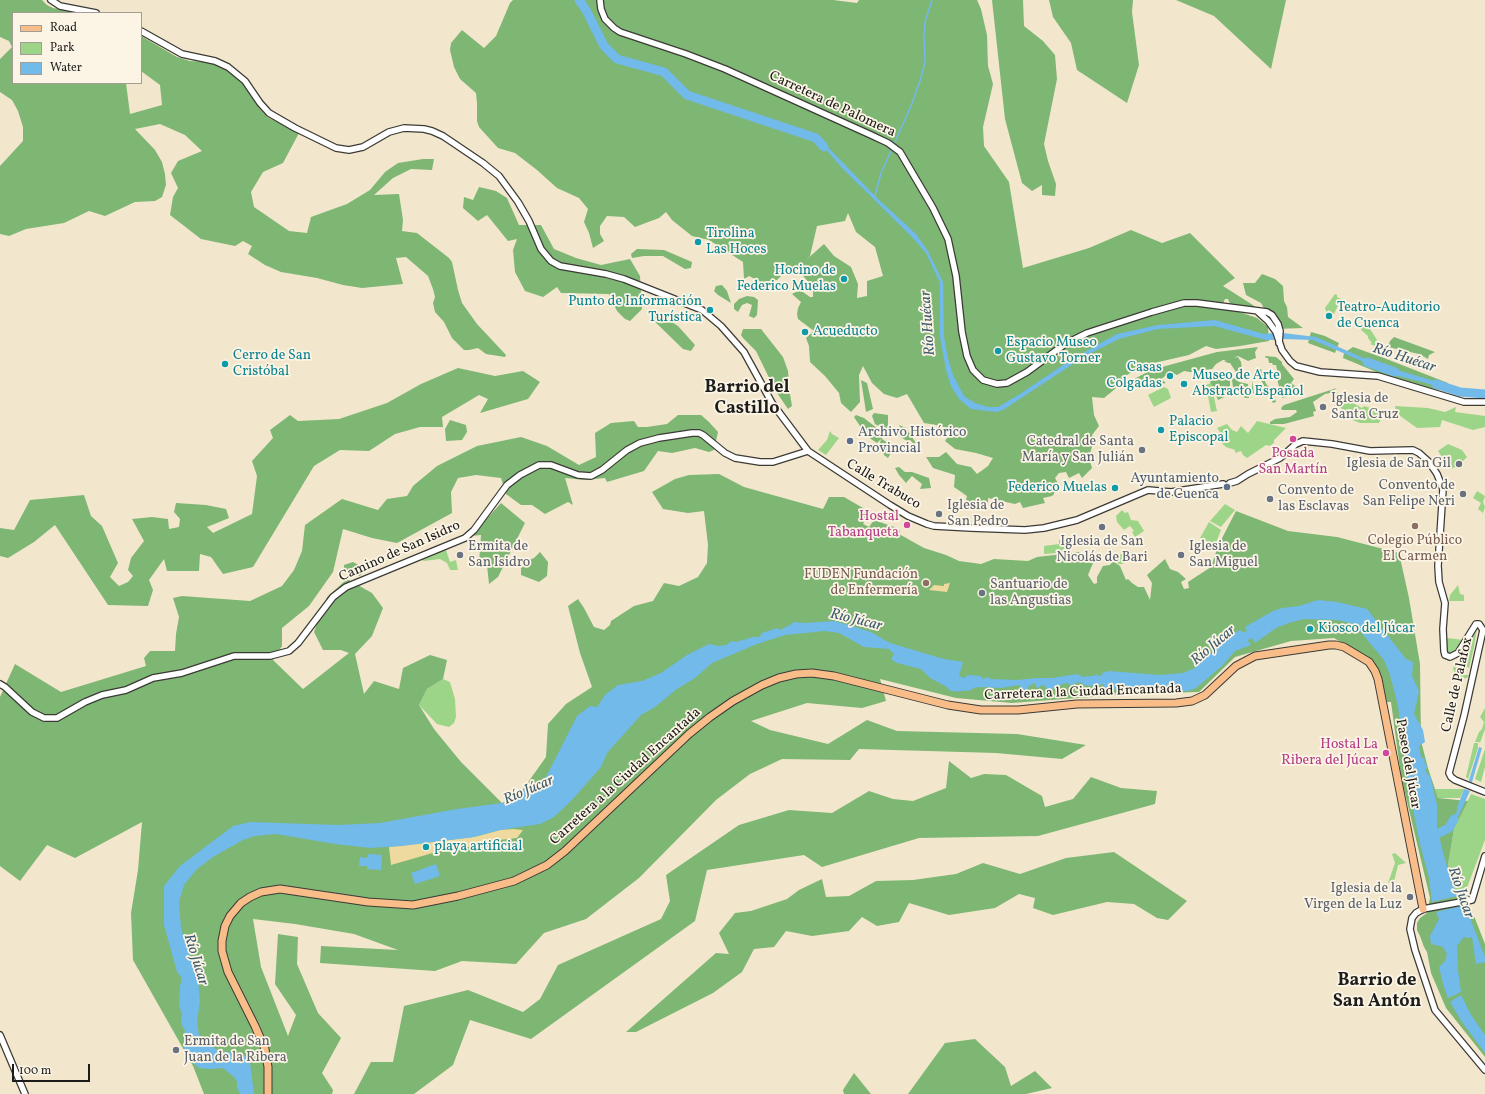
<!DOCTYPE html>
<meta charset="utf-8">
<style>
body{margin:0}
#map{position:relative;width:1485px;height:1094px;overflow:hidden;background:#f2e7cc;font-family:Vollkorn,serif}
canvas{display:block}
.legend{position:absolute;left:12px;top:12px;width:130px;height:72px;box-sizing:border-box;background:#fcf5e5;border:1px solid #a29e95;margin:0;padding:5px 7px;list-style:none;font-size:12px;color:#1c1c1c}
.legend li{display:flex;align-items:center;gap:8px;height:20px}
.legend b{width:20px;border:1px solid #a29e95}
.scale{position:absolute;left:12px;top:1064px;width:78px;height:18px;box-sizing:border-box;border:2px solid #1c1c1c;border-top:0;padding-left:5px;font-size:12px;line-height:14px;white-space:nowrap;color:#1c1c1c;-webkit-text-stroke:3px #fcf5e5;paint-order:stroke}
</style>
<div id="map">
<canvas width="1485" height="1094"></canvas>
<ul class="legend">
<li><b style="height:5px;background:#f8bd89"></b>Road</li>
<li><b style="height:11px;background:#9dd588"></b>Park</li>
<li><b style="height:11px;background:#71bae9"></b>Water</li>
</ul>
<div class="scale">100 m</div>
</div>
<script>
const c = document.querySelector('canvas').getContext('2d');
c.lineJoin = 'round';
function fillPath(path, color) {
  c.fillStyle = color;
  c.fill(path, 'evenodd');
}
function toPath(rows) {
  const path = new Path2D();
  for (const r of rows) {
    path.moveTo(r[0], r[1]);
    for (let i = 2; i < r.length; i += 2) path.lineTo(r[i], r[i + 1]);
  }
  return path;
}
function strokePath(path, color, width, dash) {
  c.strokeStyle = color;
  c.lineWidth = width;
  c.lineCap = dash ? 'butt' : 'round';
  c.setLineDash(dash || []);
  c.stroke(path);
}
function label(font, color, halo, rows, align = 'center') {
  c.font = font + ' Vollkorn,serif';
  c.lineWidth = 3.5;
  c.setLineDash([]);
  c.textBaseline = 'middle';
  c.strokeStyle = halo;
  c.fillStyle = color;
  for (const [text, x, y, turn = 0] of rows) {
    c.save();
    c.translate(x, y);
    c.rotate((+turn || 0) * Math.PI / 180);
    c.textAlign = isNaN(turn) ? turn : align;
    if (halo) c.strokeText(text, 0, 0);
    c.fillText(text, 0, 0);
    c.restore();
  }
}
const green = toPath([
 [1335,294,1337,295,1337,297,1341,299,1334,314,1328,310,1327,313,1325,308],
 [1364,324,1368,326,1383,349,1370,344,1372,343,1368,338,1368,336,1361,330],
 [1211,383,1217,411,1211,412,1206,385],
 [1164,387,1168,389,1171,398,1154,407,1148,395],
 [1336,391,1340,396,1362,408,1364,406,1380,411,1381,419,1379,423,1360,423,1345,417,1341,414,1342,409,1333,400,1336,395,1333,394],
 [1395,406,1428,408,1445,412,1456,407,1455,412,1485,416,1485,427,1473,430,1442,420,1440,427,1417,428,1396,413],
 [1257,421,1286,428,1274,440,1274,443,1270,446,1266,445,1247,458,1243,455,1241,451,1235,453,1235,450,1226,447,1216,438,1220,432,1217,428,1227,424,1232,430,1237,432,1241,426,1248,433],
 [830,431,832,434,839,438,826,455,818,450,827,440],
 [1448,444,1462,450,1467,457,1461,463,1459,461,1455,462,1457,466,1451,469,1446,459,1444,460,1438,451],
 [1477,491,1485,496,1483,502,1485,507,1483,513,1478,509,1481,503,1473,498],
 [1225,504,1235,510,1221,527,1210,521],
 [1122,510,1125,513,1128,512,1131,520,1138,521,1144,531,1135,537,1132,532,1134,531,1130,526,1124,530,1117,522,1116,516],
 [1209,522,1221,530,1215,545,1200,538],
 [1069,539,1069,552,1044,554,1044,546,1059,544,1059,540],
 [446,550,450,562,456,560,458,570,450,570,447,563,440,559,424,561,419,559],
 [1130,552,1133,553,1126,558,1126,562,1122,564,1119,564,1113,559,1123,553,1126,554],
 [1458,585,1460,594,1464,595,1464,601,1449,601,1450,595],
 [1477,628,1474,647,1469,668,1458,662],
 [1447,638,1464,640,1456,653,1451,654,1447,652],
 [1454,665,1457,665,1461,675,1469,675,1467,678,1458,679,1453,669],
 [443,679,450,682,455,699,456,717,454,723,449,727,437,724,419,705,427,689],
 [1485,708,1485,729,1480,743,1479,742,1475,742,1479,732,1482,729,1484,722,1480,717],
 [1474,743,1478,743,1478,748,1468,779,1466,777],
 [1485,749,1485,767,1481,782,1475,779],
 [1435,789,1464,789,1460,798,1438,798],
 [1471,794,1485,799,1485,840,1465,893,1457,896,1448,865,1454,829],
 [1395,853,1406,863,1398,865,1394,882,1388,883,1395,863,1392,854]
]);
const forest = toPath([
 [0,0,42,0,47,5,53,8,75,12,75,13,13,13,13,83,126,83,130,114,162,105,160,85,141,71,141,36,177,57,190,61,208,62,217,65,232,73,245,84,259,108,267,117,299,133,283,163,263,172,251,192,254,207,289,231,307,233,311,217,347,204,370,190,385,172,398,163,423,159,434,159,432,170,411,169,393,178,374,195,399,194,403,220,402,231,417,233,449,258,452,262,458,290,462,303,477,324,506,355,505,357,486,354,478,348,469,350,464,350,452,338,444,322,435,312,433,303,435,297,433,289,428,276,406,257,396,258,403,284,362,288,343,285,317,278,281,272,265,265,248,254,252,246,243,241,235,246,201,239,170,215,173,197,178,188,171,173,178,161,202,151,185,135,160,124,135,129,155,150,162,162,165,174,166,185,162,197,155,201,135,202,105,216,89,211,64,223,26,229,9,236,0,234,0,166,23,141,23,127,18,111,12,100,0,92,0,59,12,47,9,41,0,37],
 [513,0,833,0,857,3,859,0,977,0,981,9,987,35,988,66,993,84,983,127,984,146,1009,182,1023,268,1089,248,1131,230,1162,243,1190,233,1235,278,1223,286,1256,307,1230,304,1228,299,1225,299,1222,306,1257,318,1268,327,1269,341,1240,346,1216,349,1206,346,1189,355,1141,366,1127,375,1115,389,1104,398,1092,397,1094,415,1099,426,1092,435,1094,439,1089,458,1092,468,1082,478,1079,473,1069,478,1066,472,1059,473,1055,478,1059,485,1058,490,1054,493,1054,494,1052,496,1043,498,1045,503,1023,508,1020,502,1015,504,988,498,988,502,983,505,983,507,965,505,967,496,954,487,955,475,933,468,926,457,939,457,946,452,957,464,971,467,977,474,988,466,993,458,976,453,955,449,945,441,951,432,942,426,924,423,907,394,897,398,884,394,872,383,863,366,859,375,860,402,851,412,841,403,839,393,825,376,810,362,809,346,806,338,814,331,798,319,797,314,798,308,801,302,792,294,800,290,810,297,813,297,813,288,812,286,796,268,791,272,784,273,777,280,761,282,749,276,744,279,743,262,709,240,692,236,672,220,666,212,659,218,635,227,624,217,607,216,600,226,600,234,604,241,593,248,589,233,584,222,588,209,579,198,557,188,537,170,515,153,498,148,479,127,477,121,477,103,476,93,460,79,454,67,450,50,451,43,462,30,484,48,496,36,510,3],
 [848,213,856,232,875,247,883,276,867,281,867,296,857,298,858,284,851,267,834,256,824,244,806,260,810,256,817,226,845,221],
 [992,0,1023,0,1024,26,1043,41,1055,55,1057,79,1044,144,1048,161,1056,184,1055,196,1042,195,1042,185,1032,191,1022,183,1005,119],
 [1049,0,1133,0,1132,12,1139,65,1127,103,1077,70,1071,43,1053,17],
 [1176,0,1286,0,1271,69,1214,16],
 [479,187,496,191,507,198,519,225,541,225,554,249,576,258,601,265,630,259,640,276,642,309,630,321,625,319,617,311,609,294,561,293,557,287,543,297,525,291,515,272,513,250,517,239,508,241,487,215,478,221,463,208,464,197,473,200],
 [637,249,664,250,692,262,691,268,685,269,663,256,644,256,632,258,631,254],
 [1262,274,1275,279,1283,286,1284,301,1287,307,1288,317,1303,328,1275,329,1261,303,1246,295,1243,283,1255,283],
 [722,285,727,291,731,303,718,295,714,291,716,286],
 [747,296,754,297,758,300,757,315,754,318,749,316,752,305,747,303,742,305,738,312,734,309,734,304,739,299],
 [656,312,678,326,695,345,691,351,683,349,652,319],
 [743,329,761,329,783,357,788,371,790,394,792,406,788,409,775,390,756,351,743,338,741,335],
 [1311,332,1325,336,1339,343,1335,353,1308,343],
 [1394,337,1435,352,1429,355,1428,359,1419,354,1388,347,1390,341],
 [1258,347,1255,352,1256,358,1248,361,1238,356,1234,358,1238,357,1241,362,1243,376,1247,381,1240,378,1230,363,1228,363,1224,361,1226,360,1223,360,1216,364,1212,369,1190,372,1184,371,1177,375,1171,372,1161,379,1166,383,1161,384,1157,388,1153,389,1142,386,1136,387,1129,391,1123,385,1151,370,1217,352],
 [1353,347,1384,358,1448,383,1439,390,1378,376,1379,373,1343,358,1344,353],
 [1265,356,1276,357,1282,362,1282,364,1294,379,1291,383,1303,392,1282,398,1276,375,1278,374,1276,365,1273,365,1272,363,1269,363,1268,358,1266,358],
 [458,368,495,376,523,371,540,382,528,399,480,413,488,399,479,395,442,417,443,427,420,427,395,434,369,451,340,450,314,466,253,567,223,574,211,557,200,554,199,571,167,571,164,559,149,580,153,590,148,606,108,605,55,525,34,542,8,558,0,556,0,528,14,530,30,500,84,495,91,516,102,526,118,563,110,577,119,586,128,582,133,576,128,570,131,558,144,541,132,519,152,517,168,519,169,529,179,527,180,519,174,512,176,503,206,505,226,509,229,518,207,527,213,533,252,514,257,476,252,461,273,438,270,430,290,415,298,421,339,419,387,403,421,384],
 [1258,369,1261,369,1266,384,1272,390,1276,402,1273,403,1259,376,1252,380,1254,394,1252,392,1252,378],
 [1217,371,1230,375,1230,386,1224,397,1218,400,1207,375],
 [1234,378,1239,382,1248,384,1249,398,1245,398,1242,393,1244,391,1242,390,1237,391,1236,387,1233,387,1232,380],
 [861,380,867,383,873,409,866,412],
 [1337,388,1330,393,1325,394,1313,402,1316,411,1313,412,1314,416,1284,424,1270,424,1270,422,1275,419,1290,417,1297,412,1296,410,1282,410,1281,408,1284,405],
 [874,413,888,415,888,425,886,430,875,424,872,416],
 [678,415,701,415,709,422,718,432,714,450,709,452,695,448,672,453,658,451,644,471,607,482,605,478,585,480,565,478,573,505,568,502,545,514,532,505,521,505,506,494,501,478,476,475,458,478,451,492,452,513,397,543,372,538,343,529,333,572,309,606,282,628,282,646,273,660,303,689,349,653,341,650,323,650,314,632,327,597,347,579,372,593,383,608,372,636,355,654,364,694,374,681,399,689,403,668,430,655,447,660,443,679,427,689,419,705,434,729,461,762,502,803,513,798,521,792,546,757,548,724,566,704,592,687,580,653,568,606,578,599,584,608,594,627,604,630,610,625,611,621,634,606,653,601,664,583,679,586,698,577,707,563,708,545,704,511,688,513,663,509,652,492,675,479,689,475,719,474,744,487,823,509,829,497,844,497,870,512,863,524,869,527,874,520,897,528,900,531,899,534,924,548,946,555,959,561,981,564,994,559,1028,561,1037,557,1072,553,1079,552,1089,557,1095,555,1095,559,1089,563,1093,563,1088,575,1094,584,1097,583,1097,577,1103,566,1110,565,1113,561,1120,566,1126,580,1128,579,1132,583,1138,587,1144,587,1150,600,1152,583,1147,575,1165,559,1170,569,1178,572,1186,579,1181,582,1184,589,1189,588,1188,582,1211,567,1218,546,1236,511,1288,531,1337,537,1399,553,1409,598,1420,664,1421,741,1428,768,1438,798,1468,801,1454,829,1448,865,1457,896,1465,893,1485,944,1485,1057,1446,1008,1431,973,1427,952,1424,947,1420,936,1417,930,1417,923,1420,918,1427,913,1430,898,1401,776,1391,702,1387,702,1381,679,1374,662,1334,638,1291,641,1235,657,1199,692,1130,694,1012,703,956,698,880,679,886,701,862,708,807,703,751,721,770,730,828,744,867,720,897,731,1017,734,1086,745,1062,759,996,753,859,749,850,760,782,759,750,774,716,800,639,878,586,919,544,933,516,964,462,961,435,971,320,963,321,946,398,950,354,934,295,924,253,919,261,967,288,1036,296,1015,275,984,278,934,298,937,297,964,318,1013,341,1038,322,1073,333,1090,332,1094,204,1094,193,1066,133,960,131,913,138,870,142,822,75,858,47,845,20,881,0,866,0,697,15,664,61,692,146,666,144,658,150,651,175,651,176,634,179,617,173,598,182,596,250,601,282,586,294,570,302,551,305,525,342,499,378,510,387,499,407,496,413,486,437,466,477,446,521,437,547,446,579,465,596,457,595,433,611,423,634,421,638,427,647,427,667,424],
 [856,415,864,418,882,432,882,439,892,446,893,449,888,458,884,455,879,448,881,439,877,443,871,439,860,426,854,417],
 [450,420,466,425,467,432,462,440,446,441,445,429],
 [899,425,906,428,916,443,914,444,910,440,907,441,899,436,897,432,901,429],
 [899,467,905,472,912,472,929,478,931,488,920,489,922,484,912,476,906,483,899,475,895,468],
 [501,503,525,523,498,577,489,584,487,565,479,564,481,535,471,536],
 [540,552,548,562,547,576,539,582,521,575,521,563,534,558],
 [353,562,366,569,360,576,344,572,344,565],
 [949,761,971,778,984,774,1006,775,1042,796,1045,807,1073,799,1091,777,1121,788,1157,791,1155,804,1038,836,919,838,822,867,804,855,707,870,695,921,531,1039,470,1020,453,1065,414,1094,354,1094,371,1062,393,1062,404,1006,468,990,523,1012,540,999,558,965,661,919,670,901,666,875,739,825,789,810,832,813,869,791,893,799,913,801,946,788],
 [1114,852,1187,901,1168,920,1157,918,1134,904,1107,902,1053,915,1033,908,1035,898,1019,894,995,908,949,915,909,903,899,922,877,926,862,917,849,931,812,936,786,931,774,947,754,949,742,972,713,993,636,1032,626,1032,716,953,729,954,719,933,735,913,751,911,787,899,799,890,822,879,826,897,849,896,876,881,913,880,956,874,983,863,1020,874,1066,858],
 [975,1039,1005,1067,1011,1086,1035,1071,1052,1088,1026,1094,908,1094,945,1043],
 [854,1073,871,1094,844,1094,843,1090]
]);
const sand = toPath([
 [950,583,947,592,929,590,934,585,944,586,944,584],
 [513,829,523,830,517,838,499,840,482,846,450,848,391,865,389,847,474,837,500,830]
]);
const water = toPath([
 [818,137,877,198,916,234,928,251,943,282,944,337,948,358,953,375,964,396,975,403,988,407,998,407,1020,394,1072,359,1117,334,1158,325,1215,320,1264,334,1273,333,1274,340,1266,340,1214,326,1158,329,1119,339,1085,356,1003,410,996,412,971,409,959,399,951,386,946,370,940,337,940,283,926,253,911,236,842,168,816,138],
 [1283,333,1316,337,1379,365,1377,370,1371,365,1313,340,1283,339],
 [1384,366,1431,380,1449,385,1445,392,1443,391,1441,388,1426,383,1382,372],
 [1451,387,1461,390,1479,393,1485,392,1485,397,1470,396,1448,391],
 [1318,600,1337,602,1367,609,1406,659,1413,662,1412,676,1419,691,1414,714,1423,730,1425,742,1419,746,1421,756,1422,758,1425,758,1424,761,1428,768,1425,769,1428,775,1430,775,1437,805,1437,828,1445,860,1457,896,1432,902,1429,878,1420,844,1407,780,1398,706,1390,675,1384,660,1354,624,1337,620,1304,619,1289,623,1276,628,1255,643,1245,627,1273,611,1282,608,1299,606],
 [835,621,871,632,890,643,944,659,963,662,959,676,964,678,968,675,981,676,981,678,984,679,987,677,991,679,1017,680,1037,678,1052,678,1078,674,1083,677,1093,676,1097,674,1097,687,1088,685,1084,682,1075,683,1071,686,1068,683,1063,684,1048,691,1044,685,1040,686,1039,688,1036,687,1035,683,1029,686,1025,692,1019,685,1001,688,981,687,971,688,945,686,930,678,921,669,897,663,891,659,894,654,889,649,864,647,839,633,825,631,785,635,757,644,712,663,695,678,677,689,655,707,641,715,607,753,601,767,572,800,554,817,540,824,500,830,474,837,402,846,370,848,335,844,276,834,255,836,243,840,213,857,197,869,184,885,179,902,181,928,187,948,197,970,200,1001,197,1022,199,1035,218,1051,235,1053,247,1057,250,1062,254,1094,240,1094,237,1087,237,1082,235,1078,223,1068,210,1069,199,1068,186,1056,183,1044,185,1031,181,1023,182,1014,179,1006,180,986,182,978,177,972,164,925,164,886,180,866,233,826,251,822,337,825,380,823,457,809,502,803,513,798,521,792,546,777,577,716,590,706,597,707,605,695,618,685,642,681,661,673,687,655,709,644,718,646,727,645,731,641,736,642,753,637,760,637,762,633,777,628,780,630,790,625,794,622,804,623],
 [1241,630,1251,645,1235,651,1222,666,1196,688,1188,691,1141,691,1104,689,1102,673,1108,671,1160,675,1183,673,1195,668,1202,658,1208,656,1219,646,1222,638],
 [1479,747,1482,748,1472,782,1470,782,1469,780],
 [1464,789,1470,791,1457,819,1449,830,1447,828,1457,811,1457,808],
 [368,854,382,855,381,870,367,869,367,866,359,866,360,857,367,858],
 [436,864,440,876,415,884,411,873],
 [1465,905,1485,957,1485,962,1476,964,1472,937,1469,938,1464,937,1457,946,1458,970,1461,992,1448,998,1444,987,1439,967,1445,961,1447,954,1443,947,1431,944,1430,936,1439,919,1436,912],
 [1461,995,1471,1015,1485,1035,1485,1053,1462,1022,1450,1002]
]);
const stream = toPath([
 [895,142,911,106,920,81,925,62,924,37,925,22,932,0],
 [875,196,881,173,891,151]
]);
const river = toPath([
 [579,0,586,10,604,46,617,59,664,72,687,95,816,138,824,147],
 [1367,362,1395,372],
 [1436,384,1460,392,1485,394],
 [1237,645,1244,637,1261,629],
 [943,678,953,687,969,686],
 [1086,681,1115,679],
 [1429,838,1449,828,1454,819]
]);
const minor = toPath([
 [51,0,60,6,96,13],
 [600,0,601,9,605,19,614,28,620,32,686,54,725,69,871,135,888,143,900,152,933,208,948,239,956,276,962,332,967,356,973,370,983,380,997,384,1007,383,1027,372,1065,344,1087,333,1152,312,1184,303,1197,303,1267,312,1272,315,1278,324,1280,331,1279,343],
 [141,31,182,54,215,61,228,67,245,81,260,103,269,113,295,128,336,148,349,150,363,147,389,132,404,128,424,129,432,131,443,136,483,163,499,176,518,202,529,221,541,249,551,261,560,266,606,274,624,279,702,310,721,326,744,352,772,403,808,451,890,505,908,516,927,524,934,526,971,528,1025,530,1044,528,1077,520,1148,490,1171,492,1223,484],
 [1257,311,1268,321,1276,332,1282,350,1290,361,1296,366,1320,372,1378,376,1464,402,1485,402],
 [1230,483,1237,481,1248,474,1280,458,1296,444,1303,441,1332,444,1370,451,1413,450,1419,453,1429,462,1437,474,1443,489,1438,566,1439,582,1445,603,1443,629,1444,651,1445,655,1450,657,1458,653,1476,624,1479,624,1483,630,1464,716,1449,773,1451,777,1455,780,1485,792],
 [0,684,5,687,32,712,44,718,57,718,85,702,102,695,126,690,153,678,182,673,234,656,270,656,289,651,298,643,333,597,346,587,465,538,474,530,507,485,520,475,539,465,551,465,578,475,591,476,602,470,627,450,640,443,659,438,692,433,699,433,703,435,725,453,735,458,760,462,773,462,808,451],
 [1485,856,1472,900,1423,909,1416,913,1412,918,1410,929,1415,950,1435,1010,1485,1070],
 [0,1035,25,1094]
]);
const major = toPath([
 [268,1094,268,1067,265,1049,255,1026,228,972,222,951,222,941,225,926,230,916,241,903,250,897,261,892,280,889,368,902,413,905,458,896,514,881,547,865,565,851,689,734,710,717,733,701,762,685,779,678,796,674,812,673,834,676,948,705,981,710,1018,710,1077,704,1176,703,1192,701,1205,695,1236,666,1255,656,1329,645,1336,645,1344,647,1369,662,1375,671,1378,679,1423,909]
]);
const markers = [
 [698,242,4,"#0f9aa8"],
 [844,279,4,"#0f9aa8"],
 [710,310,4,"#0f9aa8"],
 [1329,316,4,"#0f9aa8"],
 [805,332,4,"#0f9aa8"],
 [998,351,4,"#0f9aa8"],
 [225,364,4,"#0f9aa8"],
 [1170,376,4,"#0f9aa8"],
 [1184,384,4,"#0f9aa8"],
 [1323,407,4,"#6b7280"],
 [1161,430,4,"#0f9aa8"],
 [1293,439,4,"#d1479c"],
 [850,441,4,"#5c6f8a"],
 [1142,450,4,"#6b7280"],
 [1459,464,4,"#6b7280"],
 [1227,487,4,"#5c6f8a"],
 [1115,488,4,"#0f9aa8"],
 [1463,494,4,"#6b7280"],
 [1270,499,4,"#6b7280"],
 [939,514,4,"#6b7280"],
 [907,525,4,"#d1479c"],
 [1415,526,4,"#8d6e63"],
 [1102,527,4,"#6b7280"],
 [460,555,4,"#6b7280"],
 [1181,555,4,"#6b7280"],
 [926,583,4,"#8d6e63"],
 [982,593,4,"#6b7280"],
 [1310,629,4,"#0f9aa8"],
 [1386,753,4,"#d1479c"],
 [426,847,4,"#0f9aa8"],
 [1410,897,4,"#6b7280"],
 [176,1050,4,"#6b7280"]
];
const streetNames = [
 ["Carretera de Palomera",832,105,25],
 ["Calle Trabuco",883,485,31],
 ["Camino de San Isidro",400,552,-24],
 ["Calle de Palafox",1458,685,-77],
 ["Carretera a la Ciudad Encantada",1083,693,-2],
 ["Paseo del Júcar",1407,764,80],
 ["Carretera a la Ciudad Encantada",626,777,-42]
];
const cultureNames = [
 ["Tirolina",706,234],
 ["Las Hoces",706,250],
 ["Hocino de",836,271,"right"],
 ["Federico Muelas",836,287,"right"],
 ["Punto de Información",702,302,"right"],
 ["Turística",702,318,"right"],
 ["Teatro-Auditorio",1337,308],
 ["de Cuenca",1337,324],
 ["Acueducto",813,332],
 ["Espacio Museo",1006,343],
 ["Gustavo Torner",1006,359],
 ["Cerro de San",233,356],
 ["Cristóbal",233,372],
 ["Casas",1162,368,"right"],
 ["Colgadas",1162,384,"right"],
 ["Museo de Arte",1192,376],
 ["Abstracto Español",1192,392],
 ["Palacio",1169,422],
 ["Episcopal",1169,438],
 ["Federico Muelas",1107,488,"right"],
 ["Kiosco del Júcar",1318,629],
 ["playa artificial",434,847]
];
const worshipNames = [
 ["Iglesia de",1331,399],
 ["Santa Cruz",1331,415],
 ["Catedral de Santa",1134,442,"right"],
 ["María y San Julián",1134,458,"right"],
 ["Iglesia de San Gil",1451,464,"right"],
 ["Convento de",1455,486,"right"],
 ["San Felipe Neri",1455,502,"right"],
 ["Convento de",1278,491],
 ["las Esclavas",1278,507],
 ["Iglesia de",947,506],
 ["San Pedro",947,522],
 ["Iglesia de San",1102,542,"center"],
 ["Nicolás de Bari",1102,558,"center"],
 ["Ermita de",468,547],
 ["San Isidro",468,563],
 ["Iglesia de",1189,547],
 ["San Miguel",1189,563],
 ["Santuario de",990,585],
 ["las Angustias",990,601],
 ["Iglesia de la",1402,889,"right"],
 ["Virgen de la Luz",1402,905,"right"],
 ["Ermita de San",184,1042],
 ["Juan de la Ribera",184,1058]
];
const serviceNames = [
 ["Archivo Histórico",858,433],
 ["Provincial",858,449],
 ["Ayuntamiento",1219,479,"right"],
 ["de Cuenca",1219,495,"right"]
];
const hotelNames = [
 ["Posada",1293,454,"center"],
 ["San Martín",1293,470,"center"],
 ["Hostal",899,517],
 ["Tabanqueta",899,533],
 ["Hostal La",1378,745],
 ["Ribera del Júcar",1378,761]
];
const educationNames = [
 ["Colegio Público",1415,541],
 ["El Carmen",1415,557],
 ["FUDEN Fundación",918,575,"right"],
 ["de Enfermería",918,591,"right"]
];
const waterNames = [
 ["Río Huécar",929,323,-94],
 ["Río Huécar",1404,359,18],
 ["Río Júcar",856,621,14],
 ["Río Júcar",1214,646,-40],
 ["Río Júcar",529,791,-23],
 ["Río Júcar",1460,893,71],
 ["Río Júcar",195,960,73]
];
const districtNames = [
 ["Barrio del",747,389],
 ["Castillo",747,410],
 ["Barrio de",1377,982],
 ["San Antón",1377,1003]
];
fillPath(green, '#9dd588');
fillPath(forest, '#7eb674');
fillPath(sand, '#eeda9e');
fillPath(water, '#71bae9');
strokePath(stream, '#71bae9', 1.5);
strokePath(river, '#71bae9', 9);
strokePath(minor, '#3c3a36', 8);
strokePath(major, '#3c3a36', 9);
strokePath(minor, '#fff', 5.5);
strokePath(major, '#f8bd89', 7);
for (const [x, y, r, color] of markers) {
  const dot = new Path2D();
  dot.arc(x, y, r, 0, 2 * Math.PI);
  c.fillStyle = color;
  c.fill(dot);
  strokePath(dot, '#fcf5e5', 1.5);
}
label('14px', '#1c1c1c', '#fcf5e5', streetNames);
label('14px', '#0d838f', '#fcf5e5', cultureNames, 'left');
label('14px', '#5b616d', '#fcf5e5', worshipNames, 'left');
label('14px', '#4e5e75', '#fcf5e5', serviceNames, 'left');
label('14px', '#b23c85', '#fcf5e5', hotelNames, 'right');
label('14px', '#785e54', '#fcf5e5', educationNames);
label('italic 15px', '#3e5b6e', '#fcf5e5', waterNames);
label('bold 18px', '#1c1c1c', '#fcf5e5', districtNames);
</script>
